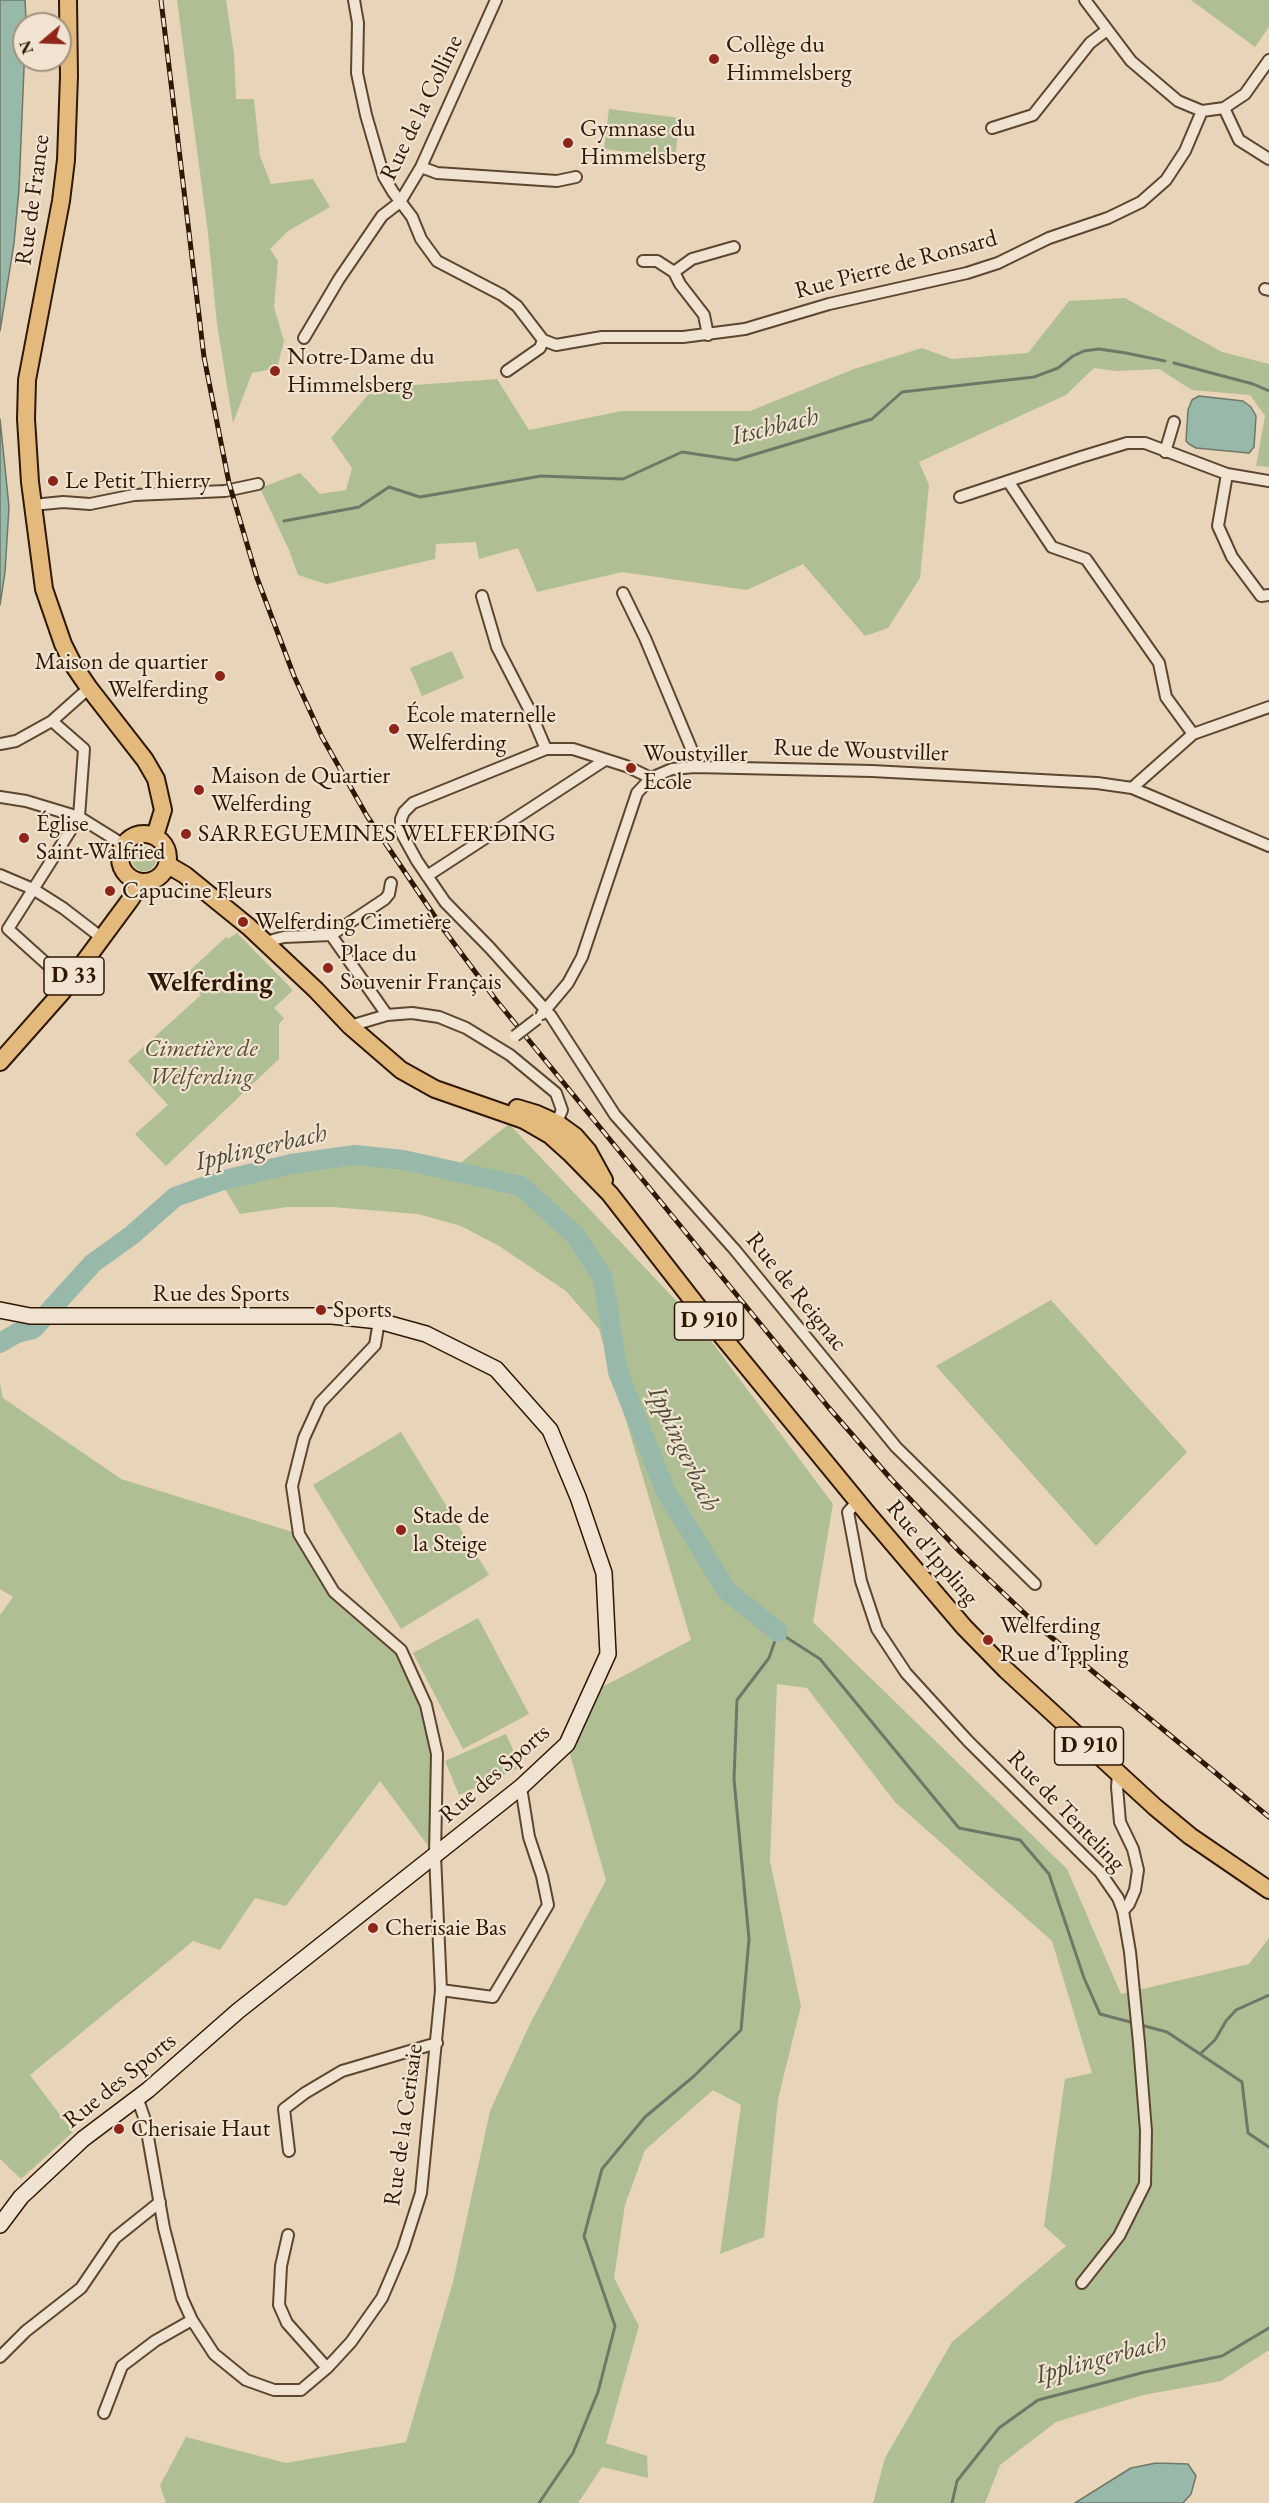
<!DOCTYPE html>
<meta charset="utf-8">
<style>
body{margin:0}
#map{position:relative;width:1269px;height:2503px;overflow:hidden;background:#e8d4b9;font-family:"EB Garamond",serif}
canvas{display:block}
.north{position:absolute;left:12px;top:12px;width:60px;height:60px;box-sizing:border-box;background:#f0e3d2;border:2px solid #a3917f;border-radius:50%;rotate:251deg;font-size:16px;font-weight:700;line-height:24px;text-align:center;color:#2f1702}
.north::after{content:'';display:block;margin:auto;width:21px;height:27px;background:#8f2418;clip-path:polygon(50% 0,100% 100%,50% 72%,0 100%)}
</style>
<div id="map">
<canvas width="1269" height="2503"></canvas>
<div class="north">N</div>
</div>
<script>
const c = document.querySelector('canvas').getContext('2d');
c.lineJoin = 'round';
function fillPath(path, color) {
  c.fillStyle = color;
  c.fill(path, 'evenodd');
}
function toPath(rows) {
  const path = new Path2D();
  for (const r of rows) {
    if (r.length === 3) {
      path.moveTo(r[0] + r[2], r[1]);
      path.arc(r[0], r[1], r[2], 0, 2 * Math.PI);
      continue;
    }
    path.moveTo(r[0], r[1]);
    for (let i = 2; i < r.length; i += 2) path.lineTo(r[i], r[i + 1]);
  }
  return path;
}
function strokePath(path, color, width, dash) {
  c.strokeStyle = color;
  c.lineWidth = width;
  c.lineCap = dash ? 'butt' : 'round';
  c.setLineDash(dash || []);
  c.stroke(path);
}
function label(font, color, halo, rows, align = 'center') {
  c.font = font + ' "EB Garamond",serif';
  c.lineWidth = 4.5;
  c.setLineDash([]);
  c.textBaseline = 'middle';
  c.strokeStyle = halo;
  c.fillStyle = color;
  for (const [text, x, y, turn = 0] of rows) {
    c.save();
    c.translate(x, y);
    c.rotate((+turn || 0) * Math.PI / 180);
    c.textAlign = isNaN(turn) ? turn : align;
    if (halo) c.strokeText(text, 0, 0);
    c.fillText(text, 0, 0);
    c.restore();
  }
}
const green = toPath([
 [177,0,226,0,234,54,236,99,254,99,260,156,271,184,313,179,330,207,288,231,270,249,278,261,274,307,284,341,277,368,252,373,233,423,217,324,208,233],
 [1191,0,1269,0,1269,27,1255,47],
 [609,109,680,118,675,158,604,149],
 [1125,298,1222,352,1269,364,1269,467,1256,466,1265,416,1250,395,1192,390,1159,369,1116,371,1094,368,1066,395,919,462,929,485,920,578,888,628,865,636,803,564,747,590,622,572,537,592,518,548,479,559,476,542,436,544,435,559,326,584,298,575,289,550,260,488,300,473,320,494,346,490,352,468,331,438,374,388,497,379,529,430,621,411,750,411,854,369,922,348,952,359,1028,353,1069,301],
 [452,651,464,678,422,696,410,668],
 [144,859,12],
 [237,933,293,990,274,1008,284,1018,279,1024,279,1059,166,1166,135,1134,168,1105,128,1061,201,995,183,977,226,937,228,939],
 [509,1124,700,1326,833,1504,813,1622,1067,1869,1121,1994,1249,1964,1269,1938,1269,2350,1221,2381,1143,2395,1056,2422,1000,2465,985,2503,873,2503,885,2458,952,2342,1066,2246,1044,2226,1065,2079,1092,2073,1052,1941,895,1802,807,1688,777,1684,770,1861,801,2006,778,2099,764,2237,720,2254,741,2105,713,2090,645,2150,625,2205,614,2278,639,2326,606,2443,647,2456,648,2478,602,2467,578,2503,166,2503,160,2485,186,2437,286,2463,406,2442,453,2282,490,2111,529,2026,606,1880,567,1744,591,1693,691,1640,599,1329,566,1291,499,1246,461,1226,418,1214,332,1207,287,1207,240,1214,220,1181,291,1164,355,1155,403,1160,453,1169],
 [1051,1300,1187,1452,1096,1546,936,1366],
 [0,1384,3,1398,121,1479,299,1534,334,1592,401,1650,426,1705,437,1754,435,1855,380,1781,286,1906,255,1898,220,1950,193,1941,30,2075,73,2132,21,2179,0,2159,0,1615,13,1597,0,1589],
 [401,1432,489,1575,401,1629,313,1485],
 [478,1618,529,1714,463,1749,413,1653],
 [506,1734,521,1767,459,1795,445,1761]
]);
const water = toPath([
 [0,0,25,0,26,20,19,189,14,243,0,331,0,0],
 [1199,396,1243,401,1251,407,1256,416,1254,447,1249,453,1196,448,1189,444,1186,441,1188,410,1192,400,1199,396],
 [0,419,9,507,5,572,0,605,0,419],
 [1156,2463,1188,2464,1196,2476,1191,2494,1183,2503,1075,2503,1131,2468,1156,2463]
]);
const stream = toPath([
 [1174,363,1253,384,1269,391],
 [284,521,359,507,389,487,420,497,541,476,623,479,682,452,736,460,872,419,902,392,1034,377,1058,368,1073,356,1084,351,1099,349,1126,353,1165,361],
 [1141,2025,1167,2032,1242,2082,1248,2133,1269,2147],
 [1200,2054,1215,2040,1226,2021,1236,2010,1269,1995],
 [539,2503,573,2453,598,2392,615,2326,584,2236,602,2169,645,2117,693,2077,741,2030,749,1939,734,1779,737,1700,769,1658,778,1632,820,1659,959,1828,1020,1840,1049,1874,1084,1978,1100,2014,1134,2023],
 [952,2503,957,2481,999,2428,1038,2400,1145,2372,1222,2356,1269,2328]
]);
const river = toPath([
 [0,1343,17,1333,33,1329,93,1263,132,1235,175,1197,220,1181,291,1164,355,1155,403,1160,521,1186,575,1235,603,1278,618,1372,666,1492,727,1591,778,1632]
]);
const street = toPath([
 [354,0,358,23,357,73,366,115,384,177,393,192,412,217,421,239,437,261,502,295,517,306,543,340,556,345,602,337,683,337,745,329,829,304,967,273,998,263,1049,238,1108,218,1141,202,1166,180,1185,151,1202,111],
 [1085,0,1131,61,1178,101,1202,111,1224,108,1245,94,1269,60],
 [1224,108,1239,140,1269,159],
 [992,128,1033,115,1090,43,1107,30],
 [421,167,437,173,557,181,576,177],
 [643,261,657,261,674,272,680,284,704,315,708,335],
 [674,272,692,259,734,247],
 [1265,289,1269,290],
 [304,338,339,279,382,216,400,202,421,167,496,0],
 [507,371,540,348,543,340],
 [1165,452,1174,422],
 [1227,474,1218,526,1232,557,1261,596,1269,595],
 [1008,481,1052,547,1086,559,1159,663,1166,697,1193,734],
 [960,497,1081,457,1127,443,1145,443,1227,474,1269,481],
 [33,505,63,502,90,504,134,495,225,491,258,484],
 [623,593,645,638,691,748,695,767],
 [482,596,497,647,529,709,546,749],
 [52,721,84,749,79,817,8,929,69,984],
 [0,744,16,741,52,721,89,688],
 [651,778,626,766,573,749,546,749,413,803,404,812,401,819,401,832,417,861,445,902,490,948,551,1016,615,1115,735,1250,896,1447,1035,1584],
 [1132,788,1193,734,1269,707],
 [0,797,26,801,79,817,124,845],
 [0,875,33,889,63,908,102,938],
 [427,876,605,760],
 [331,935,387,1015],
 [267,944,273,940,284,937,331,935,385,899,389,894,391,883],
 [542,1014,568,983,582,957,637,793,651,778,672,769,695,767,872,771,1097,783,1132,788,1269,846],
 [350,1026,387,1015,412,1013,439,1017,466,1028,510,1055,556,1093,562,1110,554,1129],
 [857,1502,848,1512,861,1581,877,1629,906,1673,968,1741,1100,1872,1118,1898,1123,1911,1130,1952,1139,2043,1146,2131,1145,2184,1119,2236,1082,2283],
 [1118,1773,1117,1787,1120,1822,1133,1849,1138,1870,1135,1890,1129,1904,1123,1911],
 [441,1990,493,1997,548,1905,542,1876,529,1837,521,1787],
 [137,2097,145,2120,164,2228,182,2298,192,2320,214,2354,246,2380,274,2390,301,2390,327,2368,351,2342,382,2298,403,2249,421,2193,441,1990,435,1855,437,1754,426,1705,401,1650,334,1592,299,1534,292,1486,304,1438,320,1403,375,1345,379,1321],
 [289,2151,284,2109,305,2093,342,2071,437,2043],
 [288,2235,281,2266,279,2305,287,2323,327,2368],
 [0,2357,26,2331,81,2288,115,2238,160,2202],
 [104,2413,122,2366,155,2341,192,2320]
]);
const secondary = toPath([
 [0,1310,30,1316,332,1316,379,1321,426,1334,496,1369,550,1430,578,1497,604,1573,608,1654,567,1744,521,1787,238,2011,148,2090,83,2139,21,2197,0,2225]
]);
const primary = toPath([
 [68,0,69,76,66,160,61,201,27,380,26,419,30,482,44,589,63,644,74,666,89,688,145,760,156,779,163,810,155,836],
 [144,858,24],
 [168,865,185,875,249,927,316,990,350,1026,401,1070,435,1089,524,1120,550,1135,570,1153,610,1194,694,1302,867,1513,964,1627,1006,1670,1155,1807,1190,1836,1269,1890],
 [0,1062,62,992,130,900,136,891,138,882],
 [517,1108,537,1114,557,1123,575,1136,588,1151,604,1180]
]);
const rail = toPath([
 [161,0,204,357,229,483,257,578,294,676,322,737,367,816,444,930,496,1000,829,1408,891,1479,960,1552,1039,1627,1269,1817]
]);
const streetBridge = toPath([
 [515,1036,537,1019]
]);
const markers = [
 [714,59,6,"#8f2418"],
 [568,143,6,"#8f2418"],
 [275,371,6,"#8f2418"],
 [53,481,6,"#8f2418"],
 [220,676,6,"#8f2418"],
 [394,729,6,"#8f2418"],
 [631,768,6,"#8f2418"],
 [199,790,6,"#8f2418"],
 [186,834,6,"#8f2418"],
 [24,838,6,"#8f2418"],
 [110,891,6,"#8f2418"],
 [243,922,6,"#8f2418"],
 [328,968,6,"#8f2418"],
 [321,1310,6,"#8f2418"],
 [401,1530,6,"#8f2418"],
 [988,1640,6,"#8f2418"],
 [373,1928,6,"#8f2418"],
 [119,2129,6,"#8f2418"]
];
const shields = [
 [74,976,60],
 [709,1321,69],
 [1089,1746,69]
];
const shieldNames = [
 ["D 33",74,976],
 ["D 910",709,1321],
 ["D 910",1089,1746]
];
const poiNames = [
 ["Collège du",726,45],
 ["Himmelsberg",726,73],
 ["Gymnase du",580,129],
 ["Himmelsberg",580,157],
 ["Notre-Dame du",287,357],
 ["Himmelsberg",287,385],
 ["Le Petit Thierry",65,481],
 ["Maison de quartier",208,662,"right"],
 ["Welferding",208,690,"right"],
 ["École maternelle",406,715],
 ["Welferding",406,743],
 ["Woustviller",643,754],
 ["Ecole",643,782],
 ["Maison de Quartier",211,776],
 ["Welferding",211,804],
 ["Église",36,824],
 ["Saint-Walfried",36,852],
 ["SARREGUEMINES WELFERDING",198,834],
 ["Capucine Fleurs",122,891],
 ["Welferding Cimetière",255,922],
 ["Place du",340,954],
 ["Souvenir Français",340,982],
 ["Sports",333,1310],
 ["Stade de",413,1516],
 ["la Steige",413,1544],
 ["Welferding",1000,1626],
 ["Rue d'Ippling",1000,1654],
 ["Cherisaie Bas",385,1928],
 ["Cherisaie Haut",131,2129]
];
const streetNames = [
 ["Rue de la Colline",422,108,-64],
 ["Rue de France",33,200,-82],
 ["Rue Pierre de Ronsard",896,265,-15],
 ["Rue de Woustviller",861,751,2],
 ["Rue de Reignac",796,1292,51],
 ["Rue des Sports",221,1294],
 ["Rue d'Ippling",932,1553,50],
 ["Rue des Sports",495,1774,-41],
 ["Rue de Tenteling",1066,1811,46],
 ["Rue des Sports",120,2081,-39],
 ["Rue de la Cerisaie",404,2125,-82]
];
const parkNames = [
 ["Cimetière de",201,1049],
 ["Welferding",201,1077]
];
const waterNames = [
 ["Itschbach",775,427,-14],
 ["Ipplingerbach",261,1148,-13],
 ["Ipplingerbach",683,1449,65],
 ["Ipplingerbach",1101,2359,-15]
];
const quarterNames = [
 ["Welferding",210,984]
];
fillPath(green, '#b0be94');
fillPath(water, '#98b9aa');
strokePath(water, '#6e7867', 1.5);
strokePath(stream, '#6e7867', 3);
strokePath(river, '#98b9aa', 20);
strokePath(street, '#5d4630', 14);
strokePath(secondary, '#2f1702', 18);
strokePath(primary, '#2f1702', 20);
strokePath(street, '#f0e3d2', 10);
strokePath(secondary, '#f0e3d2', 15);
strokePath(primary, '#e4ba7c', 16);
strokePath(rail, '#2f1702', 5);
strokePath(rail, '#f0e3d2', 3, [9]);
strokePath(streetBridge, '#5d4630', 14, []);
strokePath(streetBridge, '#f0e3d2', 10);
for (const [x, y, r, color] of markers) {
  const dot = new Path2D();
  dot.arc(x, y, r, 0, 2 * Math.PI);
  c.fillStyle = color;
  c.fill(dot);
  strokePath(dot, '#f0e3d2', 2);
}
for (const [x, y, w] of shields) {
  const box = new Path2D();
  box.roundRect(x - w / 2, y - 19, w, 38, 4.5);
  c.fillStyle = '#f0e3d2';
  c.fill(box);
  strokePath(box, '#2f1702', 1.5);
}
label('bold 22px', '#2f1702', null, shieldNames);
label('24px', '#2f1702', '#f0e3d2', poiNames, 'left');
label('24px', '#2f1702', '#f0e3d2', streetNames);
label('italic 24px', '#56492e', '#f0e3d2', parkNames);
label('italic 26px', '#4e4834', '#f0e3d2', waterNames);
label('bold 27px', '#2f1702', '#f0e3d2', quarterNames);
</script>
